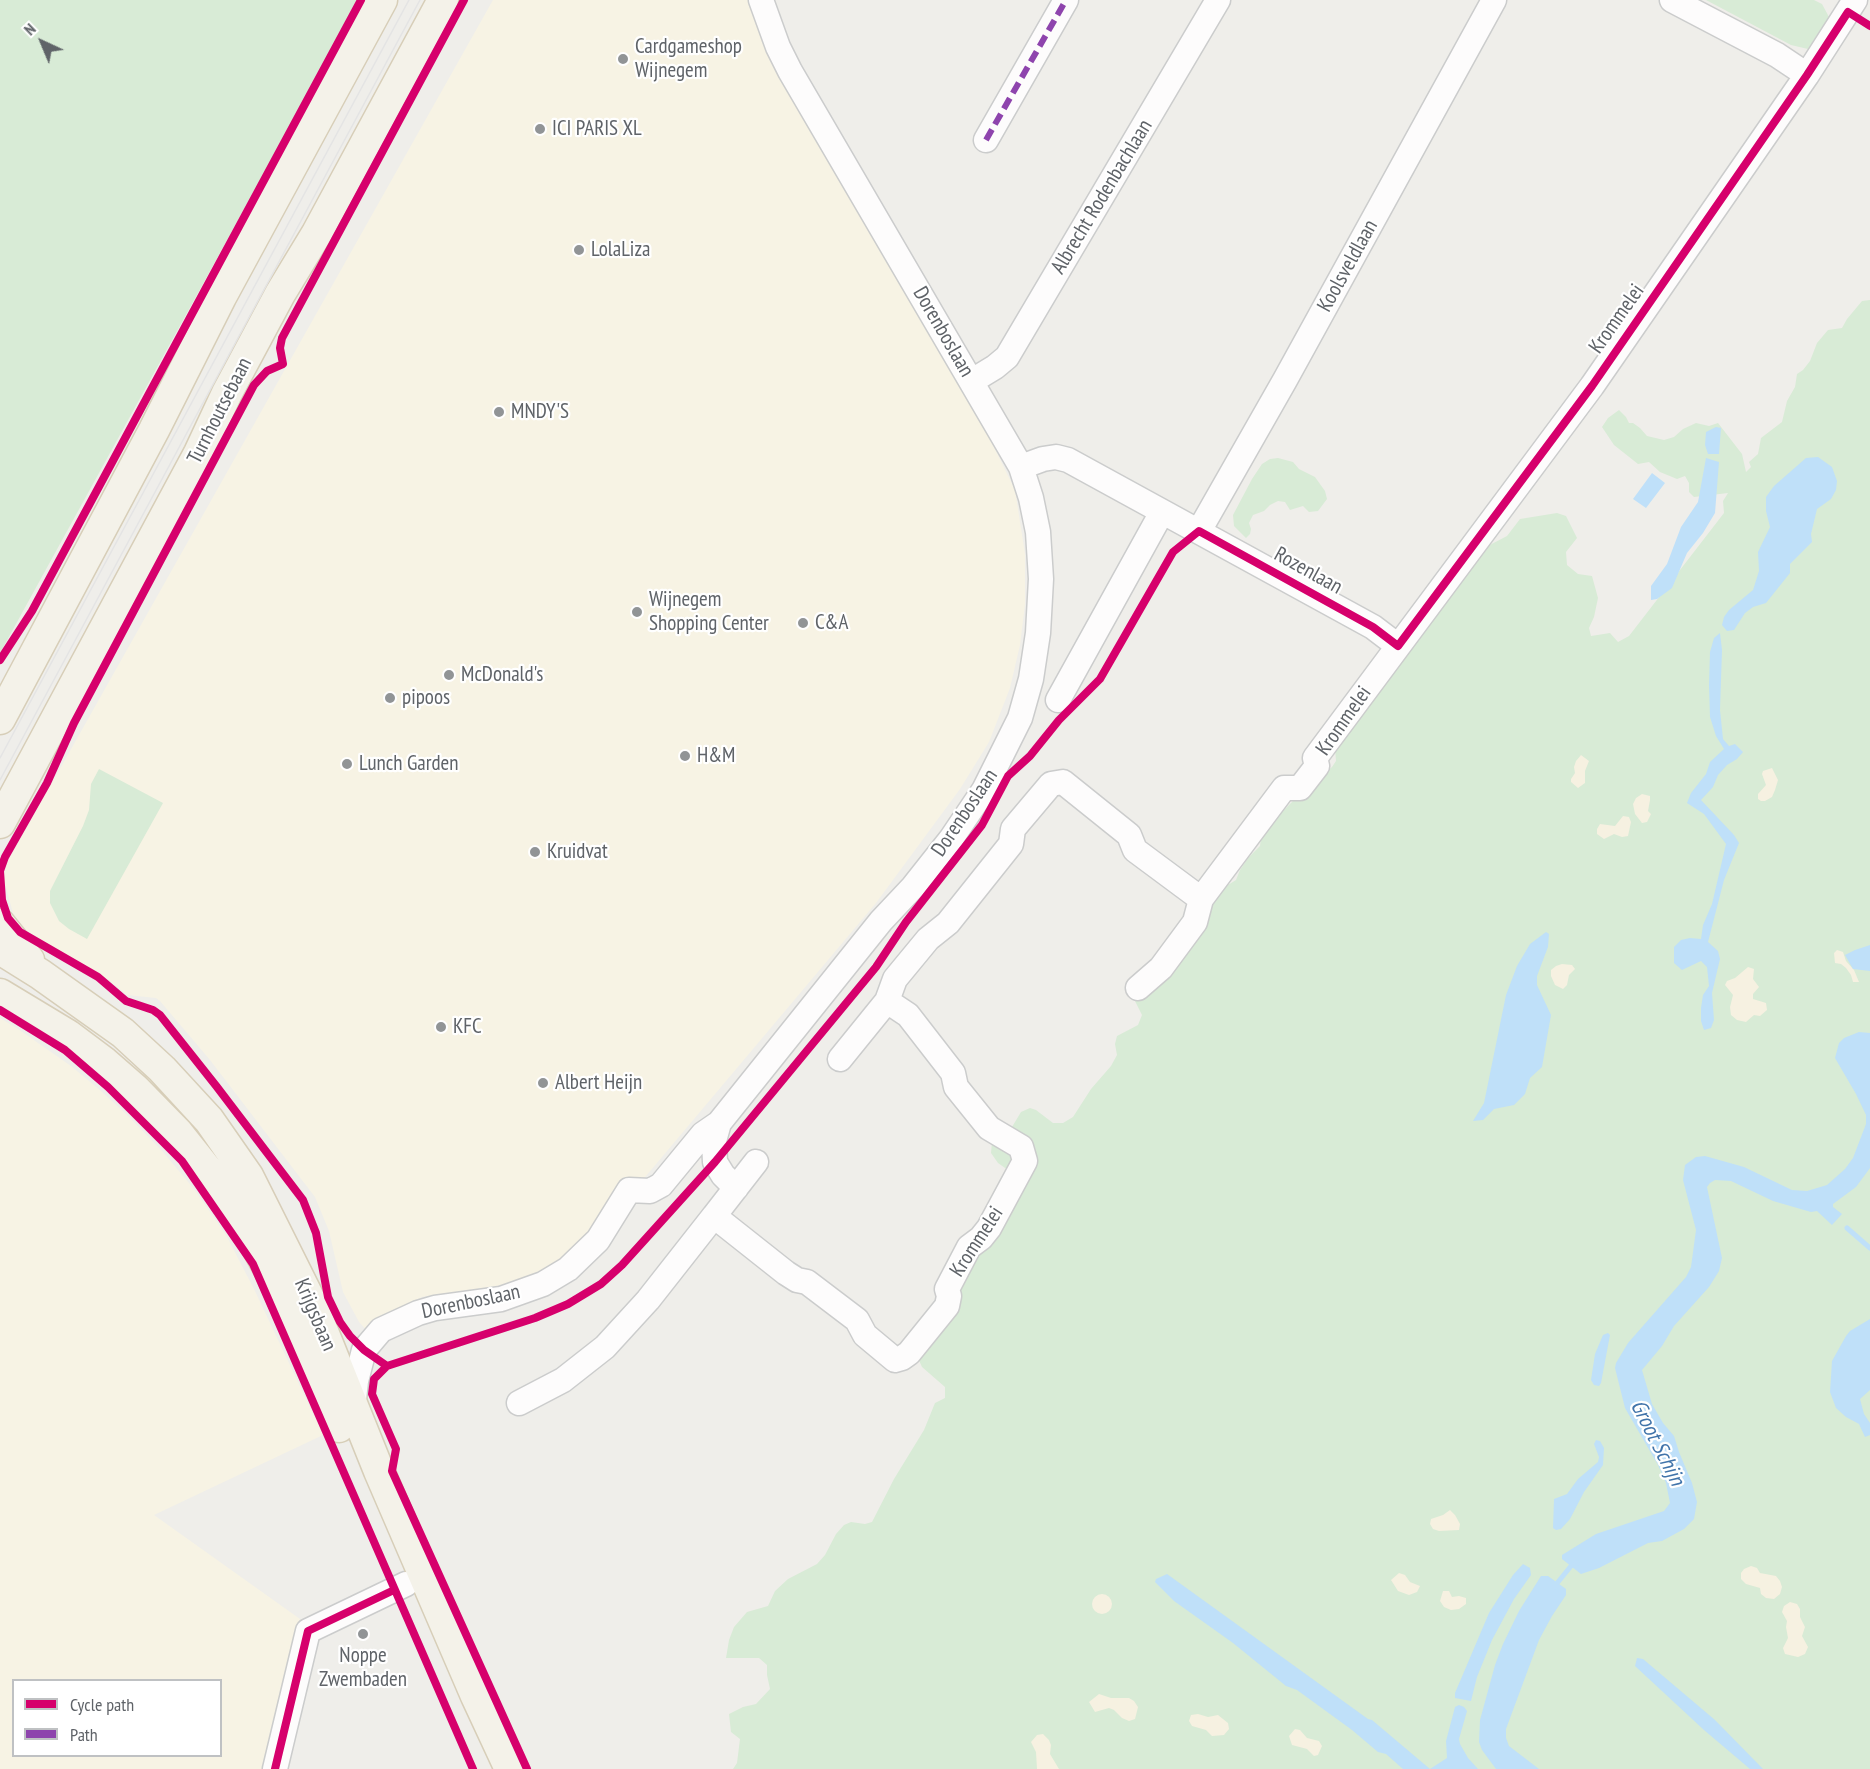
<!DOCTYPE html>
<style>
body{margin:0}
#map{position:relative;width:1870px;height:1769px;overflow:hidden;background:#efeeea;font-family:"PT Sans Narrow",sans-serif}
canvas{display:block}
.legend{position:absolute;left:12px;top:1679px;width:210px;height:78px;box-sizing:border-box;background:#fff;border:2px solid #bfc1c3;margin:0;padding:8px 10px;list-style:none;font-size:18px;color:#5f6368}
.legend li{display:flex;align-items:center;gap:12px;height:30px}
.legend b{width:30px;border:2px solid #bfc1c3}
.north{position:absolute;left:12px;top:12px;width:60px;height:60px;-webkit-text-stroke:4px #fff;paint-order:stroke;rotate:316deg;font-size:16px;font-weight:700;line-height:24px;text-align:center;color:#5f6368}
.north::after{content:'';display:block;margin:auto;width:21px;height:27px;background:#5f6368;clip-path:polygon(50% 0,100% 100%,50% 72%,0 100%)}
</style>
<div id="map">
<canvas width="1870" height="1769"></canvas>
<ul class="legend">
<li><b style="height:8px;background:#d6006c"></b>Cycle path</li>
<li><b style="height:8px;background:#8e44ad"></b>Path</li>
</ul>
<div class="north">N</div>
</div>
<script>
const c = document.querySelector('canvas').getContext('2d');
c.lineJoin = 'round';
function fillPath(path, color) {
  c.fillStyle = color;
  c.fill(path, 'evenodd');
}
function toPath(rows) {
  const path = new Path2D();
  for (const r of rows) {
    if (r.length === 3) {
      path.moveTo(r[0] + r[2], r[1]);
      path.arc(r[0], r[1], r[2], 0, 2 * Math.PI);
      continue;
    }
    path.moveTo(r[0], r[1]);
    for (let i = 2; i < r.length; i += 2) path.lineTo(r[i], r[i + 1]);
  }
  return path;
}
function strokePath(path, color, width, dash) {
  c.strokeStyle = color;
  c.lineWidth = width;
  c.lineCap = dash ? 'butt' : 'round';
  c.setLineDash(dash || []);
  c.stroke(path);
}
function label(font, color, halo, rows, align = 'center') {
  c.font = font + ' "PT Sans Narrow",sans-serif';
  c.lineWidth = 4.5;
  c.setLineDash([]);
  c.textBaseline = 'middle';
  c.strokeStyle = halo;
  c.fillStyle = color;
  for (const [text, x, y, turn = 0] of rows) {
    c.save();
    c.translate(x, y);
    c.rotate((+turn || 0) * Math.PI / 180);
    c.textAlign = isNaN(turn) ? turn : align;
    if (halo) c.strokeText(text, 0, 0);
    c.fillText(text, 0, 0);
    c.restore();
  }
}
const commercial = toPath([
 [493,0,749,0,750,7,806,123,960,378,1015,490,1025,554,1025,604,1020,645,1010,688,989,742,960,789,876,903,587,1246,555,1266,517,1283,422,1297,396,1310,369,1333,359,1322,343,1292,329,1231,315,1197,210,1060,160,1001,156,998,127,995,110,981,27,931,13,913,3,877,8,861],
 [0,1018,18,1029,71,1066,101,1091,127,1115,163,1152,194,1189,226,1235,254,1289,323,1435,154,1515,300,1619,263,1769,0,1769],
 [14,1680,220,1680,220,1756,14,1756]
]);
const green = toPath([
 [0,0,359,0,0,653],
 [1706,0,1814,0,1822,4,1829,17,1808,49,1791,45],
 [1870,300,1870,1769,733,1769,737,1763,740,1739,731,1732,729,1714,743,1707,756,1704,770,1689,767,1675,767,1665,759,1658,726,1658,729,1640,734,1627,747,1612,768,1606,775,1591,788,1579,817,1564,825,1555,836,1534,844,1525,851,1522,865,1524,872,1522,894,1479,924,1430,935,1403,945,1398,945,1387,922,1367,917,1356,930,1318,1008,1170,998,1163,991,1153,992,1142,1012,1127,1021,1112,1030,1108,1036,1110,1053,1123,1063,1123,1073,1117,1091,1089,1111,1066,1117,1055,1115,1044,1117,1036,1138,1025,1142,1015,1134,999,1210,896,1236,880,1240,870,1248,858,1260,846,1261,837,1274,820,1297,797,1332,767,1336,761,1335,748,1438,610,1446,604,1443,594,1468,573,1474,557,1484,548,1507,536,1520,519,1557,513,1566,516,1577,538,1566,552,1567,565,1578,574,1592,576,1598,598,1594,617,1589,628,1591,636,1610,633,1618,642,1629,636,1724,513,1723,501,1728,493,1694,497,1689,492,1689,483,1685,476,1677,479,1660,472,1649,462,1638,464,1614,445,1602,427,1608,418,1619,410,1626,417,1629,423,1633,423,1640,428,1647,436,1664,440,1674,437,1683,429,1696,423,1709,426,1718,423,1742,454,1746,472,1751,467,1749,462,1758,454,1761,438,1782,422,1787,401,1795,387,1797,374,1803,370,1810,361,1817,343,1828,330,1842,328,1847,319,1862,301],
 [1278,458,1293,462,1299,469,1315,477,1325,491,1327,499,1318,511,1309,512,1303,506,1290,510,1285,502,1278,501,1270,505,1264,511,1253,515,1249,523,1251,529,1250,534,1246,538,1234,526,1233,515,1252,479,1262,464,1270,459],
 [99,769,163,803,87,939,69,929,59,921,50,903,50,891,83,826,89,810,91,784]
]);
const sand = toPath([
 [1581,755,1589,761,1585,771,1585,783,1578,788,1571,782,1571,779,1575,773,1574,767,1576,761],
 [1772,768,1778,780,1775,790,1772,797,1765,801,1761,801,1758,799,1758,794,1766,785,1762,774,1763,771],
 [1642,794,1650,796,1650,800,1648,811,1651,814,1647,822,1642,823,1635,814,1633,804,1636,798],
 [1623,816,1629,817,1631,822,1628,836,1622,837,1614,834,1604,839,1597,834,1597,829,1600,824,1615,826],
 [1837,950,1843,952,1846,961,1854,970,1859,982,1853,982,1851,975,1846,968,1841,964,1835,963,1834,953],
 [1562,964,1572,965,1575,969,1569,975,1567,985,1563,989,1555,985,1551,976,1551,970,1556,966],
 [1748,967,1754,969,1753,979,1759,987,1753,994,1753,999,1766,1003,1767,1010,1760,1016,1754,1015,1746,1022,1737,1020,1731,1015,1730,1007,1733,995,1725,985,1727,981,1735,978],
 [1450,1510,1455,1515,1460,1524,1459,1530,1439,1531,1433,1529,1430,1524,1431,1519,1443,1515],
 [1751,1566,1757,1568,1760,1573,1776,1576,1780,1581,1782,1587,1780,1594,1774,1599,1766,1598,1761,1594,1760,1588,1746,1584,1741,1579,1741,1573,1744,1569],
 [1399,1573,1405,1575,1410,1582,1420,1586,1417,1592,1409,1595,1398,1591,1391,1580],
 [1443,1591,1449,1591,1452,1597,1459,1596,1466,1598,1466,1604,1459,1609,1451,1610,1444,1607,1440,1601],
 [1102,1604,10],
 [1790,1602,1797,1604,1800,1609,1800,1617,1805,1627,1802,1636,1808,1647,1805,1654,1798,1657,1785,1654,1783,1648,1788,1638,1786,1627,1787,1621,1782,1612,1784,1606],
 [1099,1694,1111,1698,1129,1698,1134,1701,1138,1707,1135,1719,1129,1721,1122,1718,1114,1710,1109,1708,1095,1712,1089,1702],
 [1198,1714,1208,1717,1218,1715,1228,1723,1229,1729,1224,1735,1212,1736,1206,1730,1192,1726,1189,1721,1191,1715],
 [1295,1729,1300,1730,1307,1738,1319,1741,1322,1746,1318,1755,1314,1756,1307,1749,1292,1745,1289,1736],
 [1043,1734,1049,1740,1051,1745,1050,1754,1059,1769,1037,1769,1036,1752,1031,1742,1037,1735]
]);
const water = toPath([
 [1716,427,1721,428,1719,454,1708,454,1705,445,1706,432],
 [1818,457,1832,467,1837,481,1836,490,1831,499,1817,509,1811,534,1812,542,1790,564,1790,573,1766,603,1753,607,1745,613,1734,630,1727,631,1722,625,1724,617,1729,610,1753,590,1759,571,1758,552,1770,527,1766,511,1766,497,1774,486,1806,458],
 [1706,458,1719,462,1715,513,1703,533,1687,553,1672,588,1657,599,1651,600,1651,586,1667,564,1681,527,1698,502],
 [1652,473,1665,483,1646,508,1633,499],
 [1720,633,1722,650,1720,710,1723,739,1729,746,1735,744,1743,752,1737,759,1727,765,1718,775,1713,787,1701,800,1734,835,1739,843,1724,880,1708,942,1718,951,1720,959,1712,993,1714,1020,1711,1028,1704,1030,1701,1021,1701,1008,1703,995,1709,986,1707,967,1701,961,1682,970,1674,963,1674,947,1681,940,1690,938,1701,939,1703,925,1712,904,1726,844,1704,814,1687,803,1691,793,1706,774,1710,762,1724,749,1716,736,1710,717,1709,685,1710,652,1714,638],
 [1546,932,1549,934,1548,947,1537,976,1537,985,1551,1015,1542,1067,1530,1078,1525,1094,1514,1105,1494,1109,1483,1120,1473,1121,1484,1103,1506,995,1517,966,1530,944],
 [1870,945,1870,971,1853,969,1845,955,1855,950],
 [1859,1032,1870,1033,1870,1168,1856,1187,1833,1204,1833,1207,1842,1214,1832,1225,1817,1211,1811,1212,1773,1201,1731,1181,1715,1180,1710,1183,1707,1187,1722,1258,1719,1271,1709,1287,1674,1326,1662,1346,1642,1370,1652,1404,1663,1423,1674,1436,1679,1452,1692,1483,1697,1502,1694,1519,1684,1529,1662,1541,1648,1543,1599,1568,1581,1574,1562,1559,1562,1555,1596,1534,1664,1511,1670,1503,1666,1483,1658,1465,1625,1408,1615,1368,1616,1363,1628,1343,1686,1277,1691,1267,1696,1230,1683,1180,1685,1165,1696,1157,1705,1156,1744,1167,1792,1190,1807,1191,1827,1185,1845,1169,1853,1158,1866,1124,1866,1115,1856,1094,1835,1058,1839,1043,1844,1038],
 [1870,1319,1870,1390,1860,1399,1864,1414,1870,1423,1870,1435,1865,1437,1859,1424,1846,1417,1836,1408,1830,1392,1832,1361,1846,1336,1850,1331],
 [1608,1333,1610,1335,1601,1383,1599,1386,1594,1385,1591,1380,1595,1354,1603,1335],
 [1596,1440,1600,1441,1604,1448,1603,1465,1584,1492,1570,1519,1561,1529,1556,1530,1553,1528,1554,1499,1567,1494,1578,1479,1598,1462,1599,1457,1594,1444],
 [1523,1564,1530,1568,1531,1575,1514,1599,1492,1640,1477,1677,1471,1701,1455,1698,1455,1693,1489,1613,1513,1575],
 [1167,1574,1368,1719,1372,1720,1430,1769,1447,1758,1446,1741,1455,1707,1459,1705,1464,1707,1467,1711,1459,1739,1460,1744,1468,1758,1478,1769,1403,1769,1386,1754,1378,1752,1352,1730,1297,1690,1286,1686,1233,1643,1174,1601,1155,1582,1156,1579],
 [1541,1576,1548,1576,1566,1589,1566,1595,1552,1616,1539,1640,1506,1729,1506,1738,1509,1746,1539,1769,1496,1769,1482,1750,1479,1742,1480,1720,1495,1665,1503,1644,1519,1611],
 [1637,1658,1643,1659,1715,1720,1763,1769,1750,1769,1704,1730,1635,1666]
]);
const stream = toPath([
 [1847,1228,1870,1248],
 [1554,1587,1571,1566,1577,1563]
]);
const minor = toPath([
 [1672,0,1777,55,1807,75],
 [986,140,1066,0],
 [972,381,995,367,1007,357,1218,0],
 [1021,467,1043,459,1056,457,1068,460,1373,627,1398,646],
 [1199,531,1285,380,1494,0],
 [1058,700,1162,512],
 [1138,988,1161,968,1195,922,1201,899],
 [840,1059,887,1001],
 [719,1123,714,1141,715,1162,723,1175,736,1188],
 [756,1162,714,1216,786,1273,797,1280,807,1282,857,1320,865,1335,895,1360,902,1358,909,1353,947,1306,949,1296,947,1289,969,1247,981,1238,989,1228,1025,1161,1021,1147,989,1128,956,1087,953,1073,908,1015,887,1001,895,979,928,939,948,923,1011,844,1013,829,1051,784,1063,782,1129,835,1135,850,1201,899,1284,788,1300,788,1317,766,1315,758,1592,386,1807,75,1855,0],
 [519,1403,563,1380,605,1347,648,1300,714,1216],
 [353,1409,356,1381,364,1350,381,1330,418,1313,435,1308,501,1299,543,1284,568,1269,598,1240,629,1190,650,1191,661,1185,703,1134,719,1123,881,921,913,887,951,839,984,790,1020,718,1031,679,1038,633,1041,579,1038,532,1031,498,1021,467,790,71,778,47,761,0],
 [275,1769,308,1631,406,1584]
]);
const major = toPath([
 [0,719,154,430,221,297,382,0],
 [0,823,199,453,227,393,280,294,317,233,443,0],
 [0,924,29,960],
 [0,949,40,974,123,1033,162,1069,209,1120,248,1176,312,1304,379,1471,476,1696,510,1769],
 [0,994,68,1035,104,1062,135,1089,178,1133,217,1182,244,1224,270,1271,339,1427]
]);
const tram = toPath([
 [0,758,409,0],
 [0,780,420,0]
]);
const quiet = toPath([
 [986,140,1066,0]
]);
const cycleway = toPath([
 [0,660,32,611,361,0],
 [0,1010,65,1050,108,1087,182,1161,253,1264,473,1769],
 [387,1366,364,1350,350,1336,340,1322,328,1297,316,1233,303,1200,217,1087,160,1015,153,1010,126,1001,98,977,20,932,8,918,2,900,0,871,5,857,47,783,74,723,254,385,267,371,283,364,280,348,282,338,464,0],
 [275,1769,308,1631,394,1590],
 [527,1769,392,1471,396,1449,372,1394,374,1379,387,1366,535,1318,568,1304,601,1284,622,1265,715,1162,876,967,906,922,982,825,1008,776,1030,756,1059,720,1100,679,1173,552,1199,531,1373,627,1398,646,1592,386,1807,75,1848,12,1870,26]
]);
const markers = [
 [623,59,6,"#919496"],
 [540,129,6,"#919496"],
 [579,250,6,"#919496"],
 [499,412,6,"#919496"],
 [637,612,6,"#919496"],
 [803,623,6,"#919496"],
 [449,675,6,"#919496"],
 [390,698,6,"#919496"],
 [685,756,6,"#919496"],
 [347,764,6,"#919496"],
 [535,852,6,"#919496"],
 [441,1027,6,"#919496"],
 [543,1083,6,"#919496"],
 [363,1634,6,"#919496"]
];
const poiNames = [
 ["Cardgameshop",635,47],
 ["Wijnegem",635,71],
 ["ICI PARIS XL",552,129],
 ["LolaLiza",591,250],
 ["MNDY'S",511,412],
 ["Wijnegem",649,600],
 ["Shopping Center",649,624],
 ["C&A",815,623],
 ["McDonald's",461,675],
 ["pipoos",402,698],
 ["H&M",697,756],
 ["Lunch Garden",359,764],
 ["Kruidvat",547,852],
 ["KFC",453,1027],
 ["Albert Heijn",555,1083],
 ["Noppe",363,1656,"center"],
 ["Zwembaden",363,1680,"center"]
];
const streetNames = [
 ["Albrecht Rodenbachlaan",1102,197,-59],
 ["Koolsveldlaan",1348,266,-61],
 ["Krommelei",1617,319,-55],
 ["Dorenboslaan",943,332,60],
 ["Turnhoutsebaan",220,411,-63],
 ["Rozenlaan",1308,571,29],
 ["Krommelei",1344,721,-55],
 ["Dorenboslaan",965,813,-56],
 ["Krommelei",977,1242,-57],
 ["Dorenboslaan",471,1302,-12],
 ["Krijgsbaan",315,1315,67]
];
const waterNames = [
 ["Groot Schijn",1657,1443,63]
];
fillPath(commercial, '#f7f3e4');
fillPath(green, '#d8ebd6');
fillPath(sand, '#f6f1e1');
fillPath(water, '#bfe0f9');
strokePath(stream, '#bfe0f9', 5);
strokePath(minor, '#cbcccc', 27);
strokePath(major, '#d7ceb8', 33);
strokePath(minor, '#fdfcfc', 24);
strokePath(major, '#f4f2e9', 30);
strokePath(tram, '#e4e4e4', 1.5);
strokePath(quiet, '#8e44ad', 6, [12, 6]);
strokePath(cycleway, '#d6006c', 8);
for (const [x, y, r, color] of markers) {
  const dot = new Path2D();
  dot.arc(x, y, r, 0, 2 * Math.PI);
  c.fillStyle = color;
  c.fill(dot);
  strokePath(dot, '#fff', 2);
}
label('21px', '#5f6368', '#fff', poiNames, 'left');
label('21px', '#5f6368', '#fff', streetNames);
label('italic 22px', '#4174aa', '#fff', waterNames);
</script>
